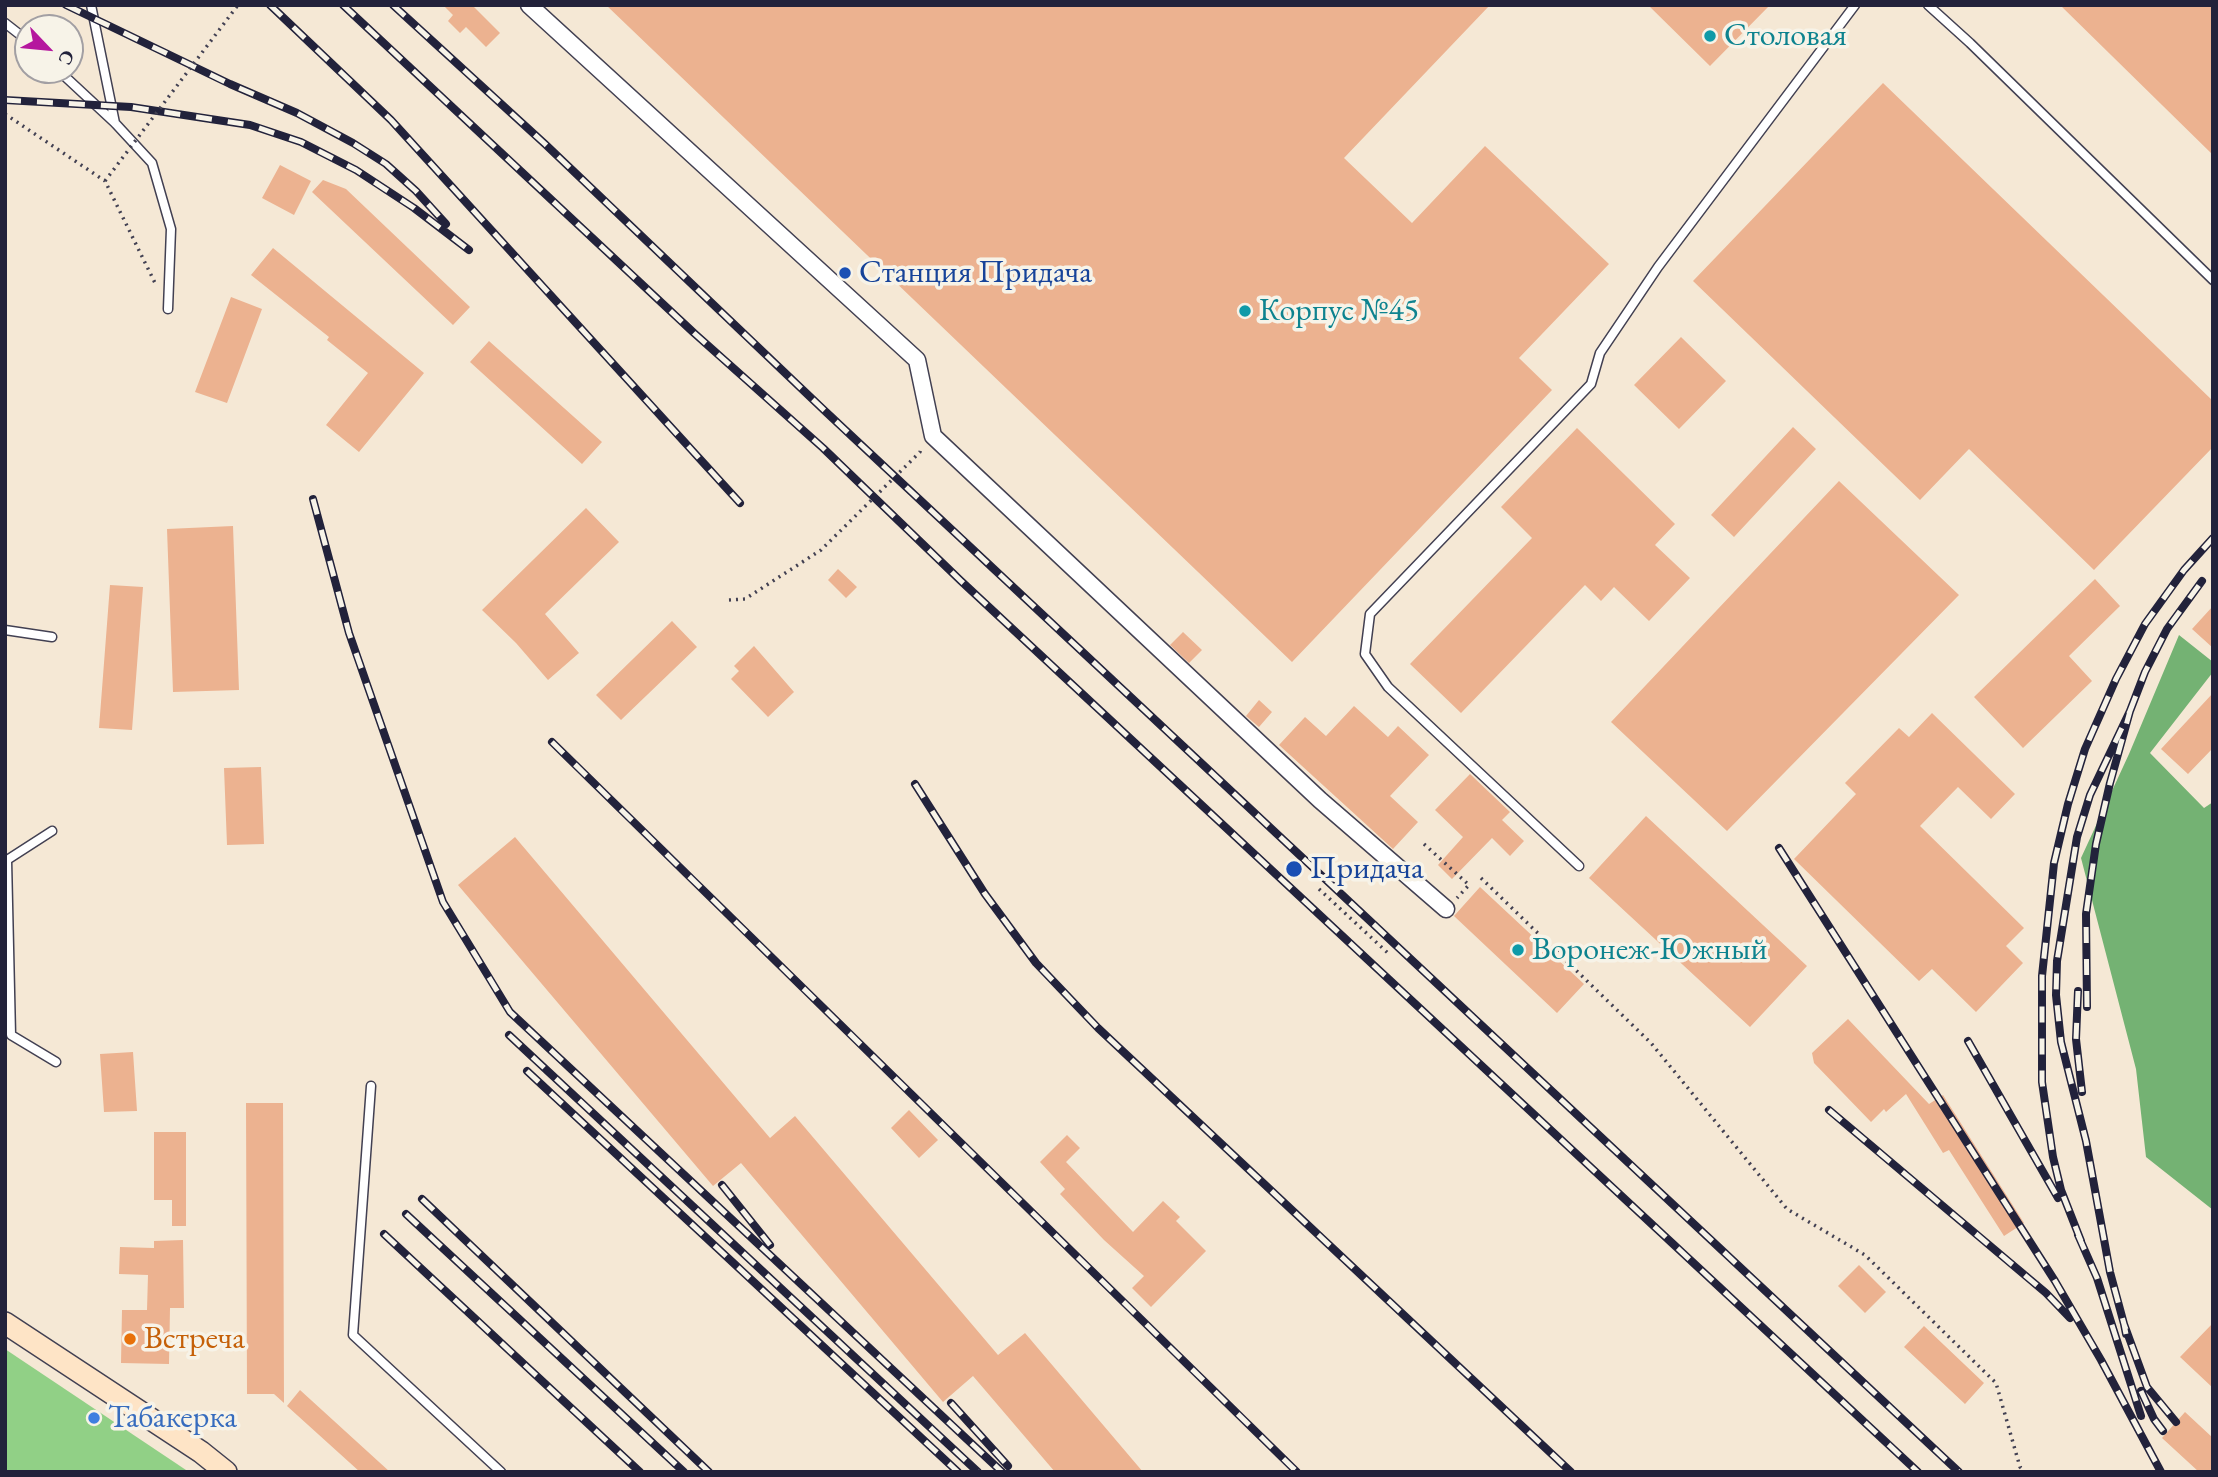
<!DOCTYPE html>
<meta charset="utf-8">
<style>
body{margin:0}
#map{position:relative;width:2218px;height:1477px;overflow:hidden;background:#f5e8d5;font-family:"EB Garamond",serif}
canvas{display:block}
.frame{position:absolute;inset:0;border:7px solid #22223b;pointer-events:none}
.north{position:absolute;left:14px;top:14px;width:70px;height:70px;box-sizing:border-box;background:#f7f3e8;border:2px solid #a29fa3;border-radius:50%;rotate:116deg;font-size:19px;font-weight:700;line-height:28px;text-align:center;color:#22223b}
.north::after{content:'';display:block;margin:auto;width:24px;height:32px;background:#b5179e;clip-path:polygon(50% 0,100% 100%,50% 72%,0 100%)}
</style>
<div id="map">
<canvas width="2218" height="1477"></canvas>
<div class="frame"></div>
<div class="north">С</div>
</div>
<script>
const c = document.querySelector('canvas').getContext('2d');
c.lineJoin = 'round';
function fillPath(path, color) {
  c.fillStyle = color;
  c.fill(path, 'evenodd');
}
function toPath(rows) {
  const path = new Path2D();
  for (const r of rows) {
    path.moveTo(r[0], r[1]);
    for (let i = 2; i < r.length; i += 2) path.lineTo(r[i], r[i + 1]);
  }
  return path;
}
function strokePath(path, color, width, dash) {
  c.strokeStyle = color;
  c.lineWidth = width;
  c.lineCap = dash ? 'butt' : 'round';
  c.setLineDash(dash || []);
  c.stroke(path);
}
function label(font, color, halo, rows, align = 'center') {
  c.font = font + ' "EB Garamond",serif';
  c.lineWidth = 7;
  c.setLineDash([]);
  c.textBaseline = 'middle';
  c.strokeStyle = halo;
  c.fillStyle = color;
  for (const [text, x, y, turn = 0] of rows) {
    c.save();
    c.translate(x, y);
    c.rotate((+turn || 0) * Math.PI / 180);
    c.textAlign = isNaN(turn) ? turn : align;
    if (halo) c.strokeText(text, 0, 0);
    c.fillText(text, 0, 0);
    c.restore();
  }
}
const green = toPath([
 [5,1349,189,1472,5,1472]
]);
const forest = toPath([
 [2179,635,2213,662,2213,672,2150,753,2204,808,2213,802,2213,1210,2146,1157,2136,1069,2081,858,2129,754]
]);
const building = toPath([
 [443,5,472,5,500,33,486,47,466,27,460,33,448,21,453,15],
 [606,5,1490,5,1344,158,1412,223,1485,146,1609,264,1519,358,1552,390,1292,662],
 [1648,5,1770,5,1710,66],
 [2060,5,2213,5,2213,155],
 [1883,83,2213,401,2213,447,2094,570,1969,449,1920,500,1693,281],
 [280,165,311,181,294,215,262,198],
 [323,180,346,189,470,307,453,325,312,192],
 [273,248,424,373,359,452,326,425,368,373,327,340,329,337,251,275],
 [231,297,262,309,227,403,195,392],
 [1681,337,1726,381,1679,429,1634,385],
 [489,341,602,442,582,464,470,362],
 [1793,427,1816,449,1734,537,1711,515],
 [1577,428,1675,524,1655,545,1690,578,1649,621,1614,587,1601,601,1585,585,1461,713,1410,664,1532,538,1501,507],
 [1839,481,1959,595,1727,831,1611,722],
 [586,508,619,542,545,614,579,653,548,680,516,643,482,610],
 [233,526,239,690,173,692,167,529],
 [838,569,857,587,846,598,828,580],
 [2095,579,2120,606,2069,656,2092,681,2023,748,1974,697],
 [110,585,143,587,132,730,99,728],
 [2213,606,2213,648,2192,629],
 [672,621,697,647,621,720,596,695],
 [1183,632,1202,650,1189,663,1170,645],
 [754,646,794,692,768,717,731,679,739,671,734,666],
 [2213,693,2213,748,2188,774,2161,749],
 [1259,700,1272,712,1259,727,1246,716],
 [1354,706,1388,737,1398,726,1429,755,1390,796,1418,822,1393,849,1279,745,1305,717,1326,736],
 [1932,713,2015,794,1991,819,1958,787,1920,826,2024,928,2006,946,2023,963,1976,1012,1932,969,1919,981,1794,859,1856,794,1845,783,1899,728,1909,737],
 [261,767,264,844,227,845,224,768],
 [1470,774,1510,812,1502,820,1524,841,1510,856,1492,838,1452,879,1438,865,1463,837,1435,810],
 [1646,816,1807,966,1750,1027,1589,878],
 [515,837,770,1138,795,1116,998,1355,1025,1333,1143,1472,1055,1472,973,1376,943,1402,741,1163,713,1186,458,885],
 [1480,887,1584,984,1557,1013,1454,916],
 [1848,1019,1929,1104,1943,1095,2024,1223,2004,1236,1949,1150,1943,1153,1906,1094,1886,1112,1884,1109,1871,1122,1814,1063,1812,1053],
 [133,1052,137,1111,104,1112,100,1054],
 [246,1103,283,1103,284,1403,274,1394,247,1394],
 [909,1110,938,1140,919,1158,891,1128],
 [154,1132,186,1132,186,1226,172,1226,172,1200,154,1200],
 [1067,1135,1080,1148,1066,1162,1133,1232,1163,1201,1180,1217,1176,1221,1206,1251,1151,1307,1132,1288,1144,1276,1104,1240,1060,1194,1065,1189,1040,1162],
 [183,1240,184,1308,170,1308,169,1364,121,1363,122,1310,147,1310,148,1275,119,1274,120,1247,154,1248,154,1241],
 [1859,1265,1886,1292,1865,1313,1838,1286],
 [2213,1323,2213,1388,2180,1357],
 [1924,1326,1984,1383,1965,1404,1904,1347],
 [300,1390,390,1472,360,1472,287,1406],
 [2185,1412,2213,1438,2213,1472,2199,1472,2162,1438]
]);
const path = toPath([
 [5,114,105,181,156,285],
 [729,600,745,599,821,550,920,452,921,447],
 [1424,844,1469,885,1457,898],
 [1481,878,1651,1043,1787,1209,1865,1255,1996,1383,2020,1467,2025,1472],
 [1319,889,1390,955]
]);
const lane = toPath([
 [91,5,115,123],
 [1928,5,1970,43,2213,280],
 [5,23,28,41],
 [58,70,115,123,152,163,171,229,168,309],
 [5,630,52,637],
 [52,831,7,860,11,1035,56,1062],
 [1579,866,1388,687,1365,654,1370,614,1591,384,1600,353,1658,267,1855,5],
 [371,1086,353,1335,501,1472]
]);
const street = toPath([
 [529,5,917,360,933,436,1320,800,1446,909]
]);
const secondary = toPath([
 [5,1323,201,1452,226,1472]
]);
const rail = toPath([
 [66,5,230,84,297,113,353,143,386,164,416,191,446,224],
 [270,5,391,120,740,503],
 [343,5,694,333,823,448,961,581,1918,1472],
 [393,5,545,144,826,412,1959,1472],
 [5,100,131,107,250,125,301,142,356,170,414,208,469,250],
 [313,499,349,633,443,902,510,1012,1002,1472],
 [2130,711,2145,672,2167,629,2202,581],
 [552,742,1297,1472],
 [915,784,985,894,1036,963,1098,1028,1571,1472],
 [1779,848,2055,1281,2101,1360,2161,1472],
 [2078,991,2076,1039,2082,1092],
 [2087,1007,2086,914,2096,844,2110,783,2130,711,2090,795,2077,837,2057,961,2056,995,2061,1042,2086,1141,2110,1272,2124,1324],
 [509,1035,978,1472],
 [1968,1041,2058,1198],
 [527,1071,958,1472],
 [1829,1110,2046,1293,2070,1318],
 [722,1185,770,1245],
 [422,1199,709,1472],
 [406,1214,684,1472],
 [384,1234,640,1472],
 [2078,1235,2097,1278,2141,1416],
 [2081,1241,2061,1190,2053,1157,2042,1082,2042,976,2054,863,2068,804,2085,749,2116,679,2145,624,2184,570,2213,538],
 [2126,1334,2124,1324,2147,1387,2176,1422],
 [2141,1391,2154,1419,2163,1431],
 [951,1403,1008,1466]
]);
const pathBridge = toPath([
 [105,181,238,5]
]);
const markers = [
 [1710,36,7,"#0f9aa8"],
 [845,273,7,"#1a4fb4"],
 [1245,311,7,"#0f9aa8"],
 [1294,869,9,"#1a4fb4"],
 [1518,950,7,"#0f9aa8"],
 [130,1339,7,"#e8710a"],
 [94,1418,7,"#3f7fe0"]
];
const cultureNames = [
 ["Столовая",1724,36],
 ["Корпус №45",1259,311],
 ["Воронеж-Южный",1532,950]
];
const transitNames = [
 ["Станция Придача",859,273],
 ["Придача",1310,869]
];
const foodNames = [
 ["Встреча",144,1339]
];
const shopNames = [
 ["Табакерка",108,1418]
];
fillPath(green, '#91d086');
fillPath(forest, '#74b273');
fillPath(building, '#ecb290');
strokePath(lane, '#424052', 11);
strokePath(street, '#424052', 19);
strokePath(secondary, '#424052', 24);
strokePath(path, '#424052', 3.5, [2, 5]);
strokePath(lane, '#fff', 8);
strokePath(street, '#fff', 16);
strokePath(secondary, '#fee4c6', 21);
strokePath(rail, '#22223b', 8);
strokePath(rail, '#f7f3e8', 5, [16]);
strokePath(pathBridge, '#424052', 3.5, [2, 5]);
for (const [x, y, r, color] of markers) {
  const dot = new Path2D();
  dot.arc(x, y, r, 0, 2 * Math.PI);
  c.fillStyle = color;
  c.fill(dot);
  strokePath(dot, '#f7f3e8', 2.5);
}
label('32px', '#0d838f', '#f7f3e8', cultureNames, 'left');
label('32px', '#164399', '#f7f3e8', transitNames, 'left');
label('32px', '#c56008', '#f7f3e8', foodNames, 'left');
label('32px', '#366cbe', '#f7f3e8', shopNames, 'left');
</script>
